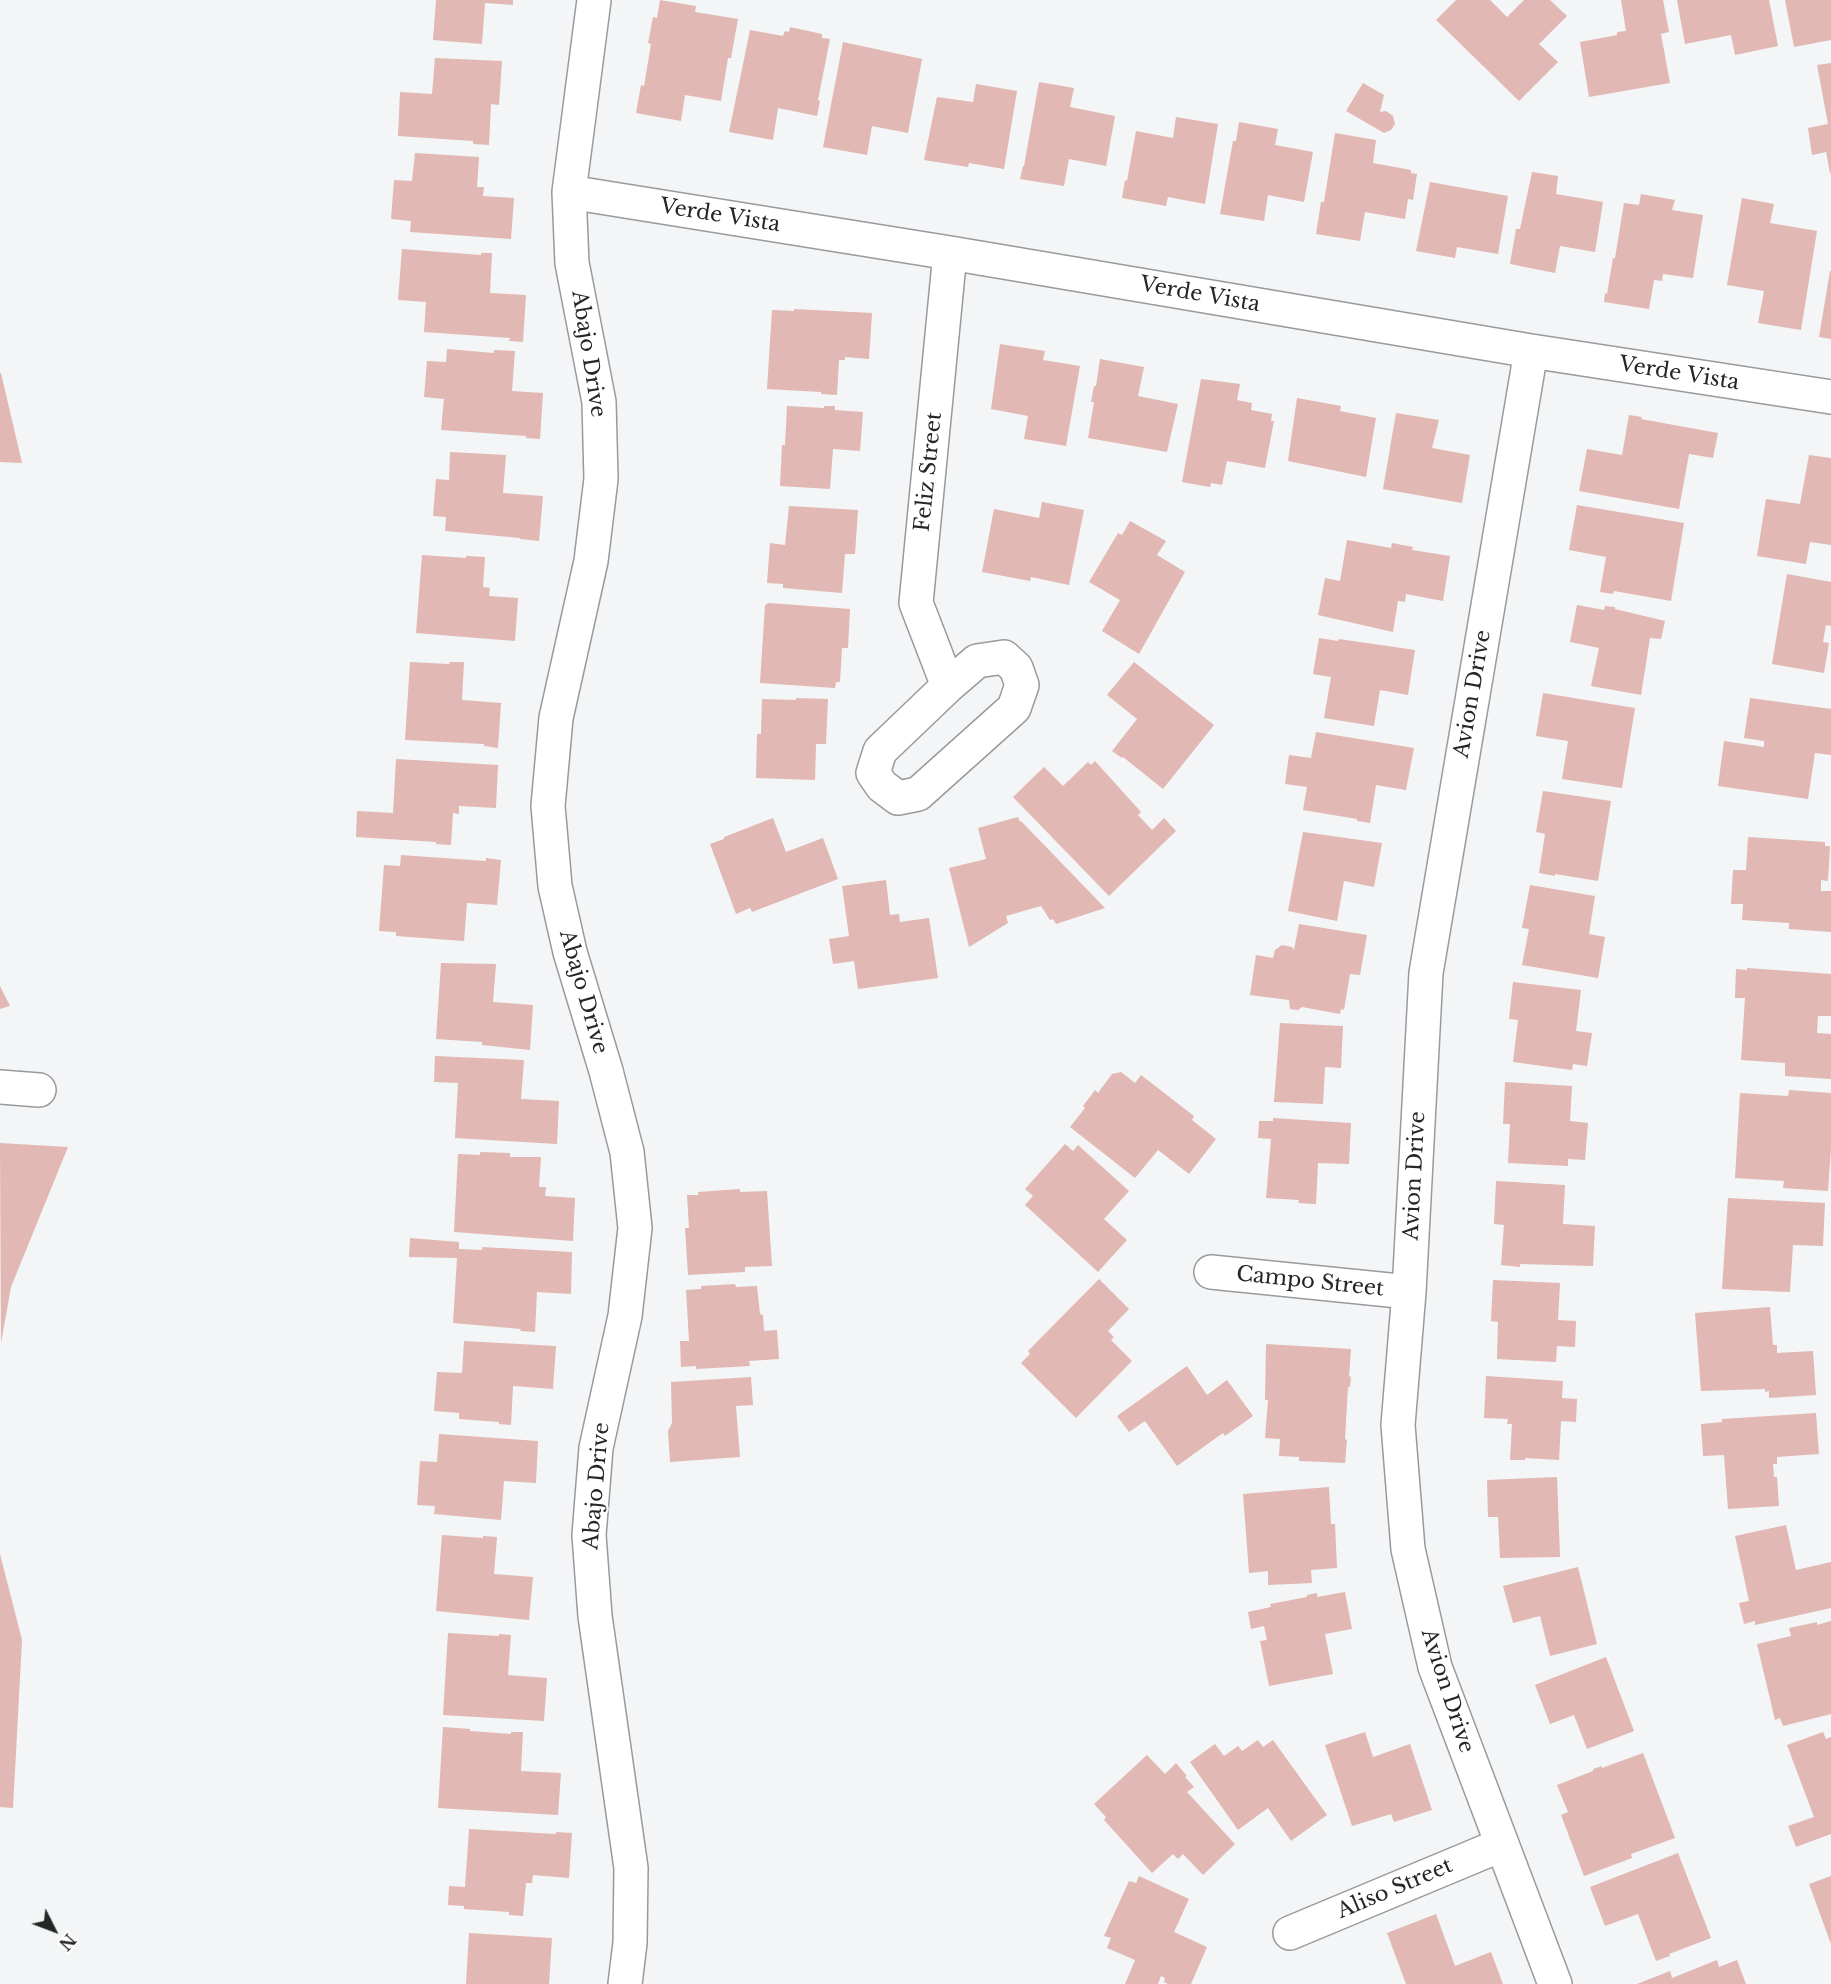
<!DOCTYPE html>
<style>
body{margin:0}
#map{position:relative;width:1831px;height:1984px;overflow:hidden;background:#f3f5f6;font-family:"Libre Baskerville",serif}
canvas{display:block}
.north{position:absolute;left:24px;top:1900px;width:60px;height:60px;-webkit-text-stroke:4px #fff;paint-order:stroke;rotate:132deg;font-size:16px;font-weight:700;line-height:24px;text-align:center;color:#252626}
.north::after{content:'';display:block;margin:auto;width:21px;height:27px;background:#252626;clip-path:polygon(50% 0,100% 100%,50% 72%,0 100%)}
</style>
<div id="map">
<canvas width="1831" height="1984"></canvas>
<div class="north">N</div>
</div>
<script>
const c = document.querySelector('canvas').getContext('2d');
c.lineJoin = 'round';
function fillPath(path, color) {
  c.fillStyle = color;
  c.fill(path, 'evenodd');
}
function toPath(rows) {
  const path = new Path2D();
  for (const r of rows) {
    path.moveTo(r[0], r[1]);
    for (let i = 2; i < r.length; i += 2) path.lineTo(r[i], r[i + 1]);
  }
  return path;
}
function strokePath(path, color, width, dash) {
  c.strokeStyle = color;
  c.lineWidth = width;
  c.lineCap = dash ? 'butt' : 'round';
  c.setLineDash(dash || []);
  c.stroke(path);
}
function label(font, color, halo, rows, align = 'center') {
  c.font = font + ' "Libre Baskerville",serif';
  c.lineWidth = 4.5;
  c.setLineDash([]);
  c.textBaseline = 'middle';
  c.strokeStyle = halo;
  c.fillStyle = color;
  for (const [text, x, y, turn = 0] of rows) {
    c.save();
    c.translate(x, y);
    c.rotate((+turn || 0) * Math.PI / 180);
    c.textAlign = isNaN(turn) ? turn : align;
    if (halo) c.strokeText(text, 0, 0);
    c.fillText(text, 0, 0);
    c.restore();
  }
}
const building = toPath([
 [436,0,513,0,513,5,485,3,482,44,433,40],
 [660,0,696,6,695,12,738,19,731,58,728,58,721,101,685,95,681,121,636,113,641,85,644,86,651,44,648,43,653,17,657,18],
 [1456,0,1490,0,1507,17,1524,0,1550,0,1567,16,1539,44,1558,62,1519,101,1436,20],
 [1621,0,1663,0,1669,32,1661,34,1670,83,1589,97,1580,42,1617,35,1617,32,1626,31],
 [1677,0,1769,0,1778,46,1735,55,1731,35,1685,44],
 [1785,0,1831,0,1831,40,1794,47],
 [790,27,822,34,822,38,830,39,818,100,820,101,817,116,778,108,773,140,729,132,750,30,783,36,785,31,789,32],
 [843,42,922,59,908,133,872,126,867,155,823,147],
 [435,58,502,61,499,105,491,104,489,145,473,144,473,141,398,136,400,92,432,94],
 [1831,63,1831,173,1830,173,1826,152,1812,155,1808,128,1828,124,1817,65],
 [1039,82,1074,88,1070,107,1115,116,1106,166,1069,159,1064,186,1020,179,1023,166,1024,166],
 [1363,83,1384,95,1380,112,1386,111,1393,116,1395,124,1391,130,1384,133,1346,111],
 [976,84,1017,91,1004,169,969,163,968,167,924,160,937,97,973,102],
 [1176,117,1218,124,1205,204,1168,197,1166,206,1122,198,1125,180,1127,181,1136,131,1173,138],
 [1239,122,1278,129,1275,145,1313,152,1304,202,1268,195,1264,221,1220,214,1233,141,1236,141],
 [1335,133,1376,140,1373,163,1411,170,1411,173,1417,174,1413,200,1408,199,1405,219,1365,212,1360,241,1316,234,1321,202,1324,202],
 [415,153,479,157,477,187,484,187,483,196,514,198,511,239,410,232,411,221,391,219,394,180,412,181],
 [1532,172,1558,176,1556,194,1603,202,1595,252,1560,246,1555,273,1510,264,1516,229,1520,229],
 [1430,182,1508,196,1498,254,1457,247,1455,258,1416,251],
 [1641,194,1675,200,1672,210,1703,215,1693,278,1663,274,1662,281,1654,280,1649,309,1604,302,1605,293,1607,294,1613,258,1615,258,1624,203,1639,205],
 [1742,198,1774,204,1770,223,1817,231,1801,330,1758,323,1764,291,1727,285],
 [402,249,481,255,481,253,492,253,490,293,526,295,523,342,509,341,510,338,424,332,426,302,398,300],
 [1830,271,1831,271,1831,339,1819,337],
 [794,309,872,313,869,359,845,357,845,360,839,360,837,395,821,394,821,392,767,389,772,310,794,311],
 [1000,344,1045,351,1043,360,1080,366,1066,446,1024,439,1028,416,991,409],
 [447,349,494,353,494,350,515,351,512,391,543,393,540,439,526,438,526,436,441,430,444,399,424,397,427,361,446,362],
 [1100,359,1144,367,1138,396,1178,404,1167,452,1088,438,1094,402,1091,402,1094,386,1096,386],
 [0,373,1,373,22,463,0,462],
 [1201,379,1240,384,1237,400,1252,403,1251,410,1272,414,1271,421,1274,421,1265,468,1227,461,1222,485,1211,483,1210,487,1182,482],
 [1297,398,1341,406,1340,411,1376,418,1366,477,1288,461],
 [787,406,824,408,824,406,835,406,835,410,863,412,860,451,833,449,830,489,780,486,782,445,785,445],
 [1396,413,1439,420,1432,448,1470,455,1462,503,1383,489],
 [1629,415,1642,417,1641,419,1718,433,1713,458,1689,454,1679,509,1579,491,1587,449,1622,455],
 [450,452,506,455,503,493,543,496,539,541,520,539,520,538,445,531,446,517,433,516,436,479,449,480],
 [1809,455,1831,458,1831,545,1810,542,1806,564,1757,556,1766,499,1800,504],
 [1042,502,1084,510,1069,585,1031,577,1030,581,982,572,994,509,1039,518],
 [1577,505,1684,523,1671,601,1614,591,1613,594,1600,592,1606,557,1569,550],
 [789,506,858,510,855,554,845,554,842,593,783,588,783,584,767,583,770,543,785,545],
 [1130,521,1166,541,1157,555,1185,572,1139,654,1102,631,1120,600,1089,582,1118,533,1122,535],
 [1347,540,1391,548,1392,543,1413,547,1412,550,1450,556,1443,601,1406,594,1405,602,1398,601,1393,632,1318,615,1325,578,1340,581],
 [422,555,466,558,466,556,485,557,483,587,490,588,489,596,518,598,515,641,416,633],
 [1787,574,1831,582,1831,626,1826,625,1823,642,1829,643,1824,673,1772,664],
 [769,603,850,609,848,648,842,648,840,682,836,682,835,688,760,683,765,605],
 [1577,605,1604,610,1605,606,1615,607,1615,609,1665,621,1661,639,1650,638,1641,695,1591,686,1599,648,1570,642],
 [1319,638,1338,641,1339,639,1415,650,1408,695,1380,690,1374,726,1324,718,1331,677,1313,674],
 [410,662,449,664,450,662,464,662,462,700,501,703,498,748,484,746,484,744,405,740],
 [1134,662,1214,725,1163,789,1123,757,1122,758,1112,751,1137,719,1107,695],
 [1543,693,1635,708,1622,788,1562,779,1568,741,1536,736],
 [796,698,828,699,826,744,816,744,815,780,756,778,757,734,761,734,762,699,796,700],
 [1750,698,1831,709,1831,755,1815,753,1808,799,1718,786,1724,741,1764,747,1764,741,1744,738],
 [1316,732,1414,748,1406,790,1376,785,1370,823,1357,821,1357,819,1303,810,1307,787,1285,784,1289,755,1311,758],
 [396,759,498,765,496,808,459,806,459,814,453,813,451,845,436,844,436,842,356,837,357,811,393,813],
 [1095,761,1141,812,1138,815,1152,830,1164,818,1176,831,1109,896,1013,797,1044,767,1063,786,1088,762,1091,765],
 [1543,791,1611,801,1598,881,1555,874,1555,876,1539,873,1545,834,1536,832],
 [1018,817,1020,822,1021,821,1105,908,1056,924,1053,919,1050,920,1041,906,1006,916,1008,923,969,947,949,868,986,859,978,828],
 [773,818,786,852,823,838,838,879,752,912,750,908,736,914,710,844,724,839,724,837],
 [1303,832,1382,843,1374,887,1344,881,1337,921,1288,911],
 [1748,837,1825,842,1825,846,1830,846,1828,881,1821,880,1821,891,1831,891,1831,932,1789,929,1789,923,1742,920,1743,904,1731,904,1733,870,1746,870],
 [401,855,486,861,486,858,501,860,497,905,467,903,464,941,396,936,396,932,379,931,384,865,400,866],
 [886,880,890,915,899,914,900,922,929,918,938,978,858,989,854,961,833,964,829,939,849,936,842,886],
 [1530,885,1595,896,1589,934,1605,937,1598,978,1522,965,1529,929,1522,928],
 [1299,924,1367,935,1360,975,1350,974,1344,1010,1341,1009,1340,1014,1302,1007,1298,1010,1290,1009,1289,1000,1250,995,1256,955,1273,958,1275,950,1282,945,1292,947,1294,950],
 [441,963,496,964,493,1002,533,1005,530,1050,482,1045,482,1042,436,1039],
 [1747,968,1831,974,1831,1016,1818,1016,1817,1033,1831,1034,1831,1079,1785,1076,1785,1063,1741,1060,1745,998,1735,998,1736,969,1747,970],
 [1513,982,1581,990,1576,1031,1592,1033,1587,1066,1573,1064,1572,1070,1513,1062,1518,1020,1509,1019],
 [0,986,10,1006,0,1009],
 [1280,1023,1343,1026,1341,1068,1325,1067,1323,1104,1274,1102],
 [435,1056,524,1060,521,1099,559,1101,557,1144,455,1138,458,1083,434,1082],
 [1121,1072,1135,1083,1141,1075,1194,1116,1192,1120,1216,1139,1189,1174,1158,1150,1135,1178,1070,1127,1085,1108,1083,1106,1095,1090,1098,1093,1112,1074],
 [1505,1082,1572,1086,1570,1121,1588,1123,1585,1160,1568,1159,1568,1166,1508,1163,1510,1124,1503,1124],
 [1789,1090,1831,1093,1831,1148,1828,1191,1783,1188,1784,1181,1735,1178,1740,1093,1788,1096],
 [1273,1118,1351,1123,1349,1164,1318,1163,1316,1204,1298,1203,1299,1200,1266,1198,1271,1139,1258,1138,1259,1121,1273,1121],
 [0,1143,68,1147,11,1287,1,1343],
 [1065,1144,1073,1151,1078,1145,1129,1191,1104,1219,1127,1240,1098,1272,1025,1205,1033,1196,1025,1189],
 [480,1152,510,1153,510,1157,541,1157,539,1187,546,1187,545,1196,575,1198,573,1241,454,1232,458,1154,480,1155],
 [1496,1181,1565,1185,1563,1224,1595,1226,1593,1266,1520,1264,1520,1267,1501,1265,1504,1225,1494,1224],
 [740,1189,740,1192,767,1191,772,1266,745,1267,745,1272,688,1275,685,1228,689,1228,687,1195,698,1195,698,1192],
 [1728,1198,1825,1203,1823,1246,1793,1245,1790,1292,1722,1289],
 [410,1238,459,1242,459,1249,482,1250,482,1247,572,1252,571,1294,537,1292,535,1332,520,1331,521,1329,453,1323,457,1258,409,1257],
 [1099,1279,1129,1309,1108,1331,1114,1337,1111,1340,1132,1361,1076,1418,1021,1363,1030,1354,1028,1351],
 [1493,1280,1560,1283,1558,1320,1576,1321,1575,1347,1557,1346,1556,1362,1497,1359,1498,1322,1491,1321],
 [735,1284,736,1287,757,1286,760,1314,763,1315,764,1331,777,1330,779,1359,749,1361,750,1366,696,1369,696,1366,681,1367,680,1341,689,1341,686,1290,701,1289,701,1286],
 [1770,1307,1773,1345,1777,1345,1777,1353,1813,1351,1816,1395,1769,1398,1769,1391,1765,1392,1765,1389,1701,1391,1695,1313],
 [464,1341,556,1346,553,1389,513,1386,511,1425,499,1424,499,1422,459,1419,459,1413,434,1411,437,1372,462,1373],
 [1266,1344,1351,1349,1349,1377,1351,1376,1350,1387,1348,1387,1345,1439,1347,1440,1345,1463,1299,1461,1299,1457,1279,1456,1280,1439,1265,1438,1268,1400,1265,1400],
 [1187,1366,1207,1395,1227,1380,1253,1416,1225,1436,1223,1433,1177,1466,1145,1421,1129,1432,1117,1416],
 [1486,1376,1563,1381,1562,1398,1577,1399,1576,1422,1561,1421,1559,1460,1525,1458,1525,1460,1510,1460,1512,1424,1507,1424,1508,1419,1484,1418],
 [751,1377,753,1405,736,1406,740,1457,670,1462,668,1431,672,1423,671,1382],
 [1816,1413,1819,1454,1777,1457,1777,1464,1773,1464,1774,1477,1777,1477,1779,1506,1728,1509,1724,1455,1703,1456,1701,1424,1722,1422,1722,1419],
 [439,1434,538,1441,536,1483,504,1481,501,1520,434,1514,435,1506,417,1505,420,1461,437,1462],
 [1557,1477,1560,1557,1500,1558,1498,1517,1488,1517,1487,1480],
 [1329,1487,1331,1524,1335,1524,1337,1568,1311,1570,1312,1583,1268,1585,1268,1571,1249,1573,1243,1494],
 [1786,1525,1796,1570,1831,1562,1831,1608,1755,1625,1755,1621,1744,1624,1739,1603,1749,1601,1735,1536],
 [442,1535,483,1538,483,1536,497,1537,494,1574,533,1577,529,1620,436,1611],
 [0,1554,22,1640,13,1808,0,1807],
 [1578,1567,1597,1644,1550,1656,1540,1616,1513,1623,1503,1586],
 [1345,1592,1352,1629,1325,1634,1333,1674,1269,1686,1260,1641,1267,1640,1264,1626,1251,1629,1248,1612,1271,1607,1270,1604,1307,1597,1307,1595,1317,1593,1317,1597],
 [1831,1621,1831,1714,1783,1726,1780,1718,1775,1720,1757,1644,1791,1636,1789,1628,1817,1622,1817,1625],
 [448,1633,499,1636,499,1634,511,1635,508,1675,547,1678,544,1721,443,1715],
 [1606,1657,1634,1731,1587,1749,1574,1715,1550,1724,1535,1685],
 [443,1727,470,1729,470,1731,511,1734,511,1732,523,1732,521,1771,561,1773,558,1815,438,1808],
 [1365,1732,1373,1757,1410,1744,1432,1810,1394,1822,1391,1814,1352,1826,1325,1745],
 [1823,1732,1826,1739,1831,1737,1831,1834,1796,1847,1788,1826,1814,1817,1787,1745],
 [1258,1740,1263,1747,1273,1740,1327,1815,1291,1841,1268,1808,1238,1830,1190,1762,1215,1744,1224,1756,1238,1746,1242,1751],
 [1643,1753,1675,1838,1631,1854,1632,1858,1584,1876,1561,1815,1568,1812,1557,1785,1593,1771,1593,1769,1602,1766,1602,1768],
 [1147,1755,1165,1774,1176,1763,1187,1776,1185,1777,1194,1787,1187,1792,1235,1844,1203,1875,1183,1854,1178,1859,1173,1854,1152,1873,1104,1820,1106,1817,1094,1804],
 [469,1829,556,1834,556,1832,572,1833,569,1878,533,1875,532,1883,526,1883,523,1916,509,1915,509,1912,464,1909,464,1906,448,1905,449,1886,465,1887],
 [1678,1853,1711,1938,1669,1954,1670,1956,1656,1961,1638,1914,1605,1926,1590,1887],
 [1139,1876,1189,1899,1174,1932,1207,1947,1191,1984,1168,1984,1164,1982,1165,1978,1161,1976,1158,1984,1125,1984,1135,1960,1107,1948,1111,1938,1104,1936,1129,1881,1136,1883],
 [1831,1876,1831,1944,1809,1884],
 [1436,1914,1455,1966,1491,1952,1503,1984,1406,1984,1387,1933],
 [469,1933,552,1938,549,1984,466,1984],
 [1717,1960,1719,1967,1737,1960,1746,1984,1637,1984,1670,1971,1672,1978]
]);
const minor = toPath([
 [594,0,569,192,572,263,599,402,601,479,591,561,556,718,548,806,555,886,570,952,606,1071,627,1152,635,1228,625,1316,596,1448,589,1535,595,1616,631,1868,630,1943,625,1984],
 [569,192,950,253,1531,351,1831,397],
 [1531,351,1426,973,1409,1292,1398,1425,1408,1549,1435,1667,1555,1984],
 [948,686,977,661,1004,657,1016,668,1022,685,1014,708,918,794,898,798,882,786,873,773,880,751,948,686,916,603,950,253],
 [0,1087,39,1090],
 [1211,1272,1409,1292],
 [1290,1933,1501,1845]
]);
const streetNames = [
 ["Verde Vista",720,216,9],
 ["Verde Vista",1200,295,10],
 ["Abajo Drive",588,354,81],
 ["Verde Vista",1679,374,9],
 ["Feliz Street",929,472,-84],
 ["Avion Drive",1473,694,-80],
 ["Abajo Drive",583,992,74],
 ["Avion Drive",1415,1176,-87],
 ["Campo Street",1310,1282,6],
 ["Abajo Drive",597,1486,-85],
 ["Avion Drive",1447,1691,72],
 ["Aliso Street",1395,1889,-23]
];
fillPath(building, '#e1b8b3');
strokePath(minor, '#999a9c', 36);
strokePath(minor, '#fff', 33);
label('21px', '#252626', '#fff', streetNames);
</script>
